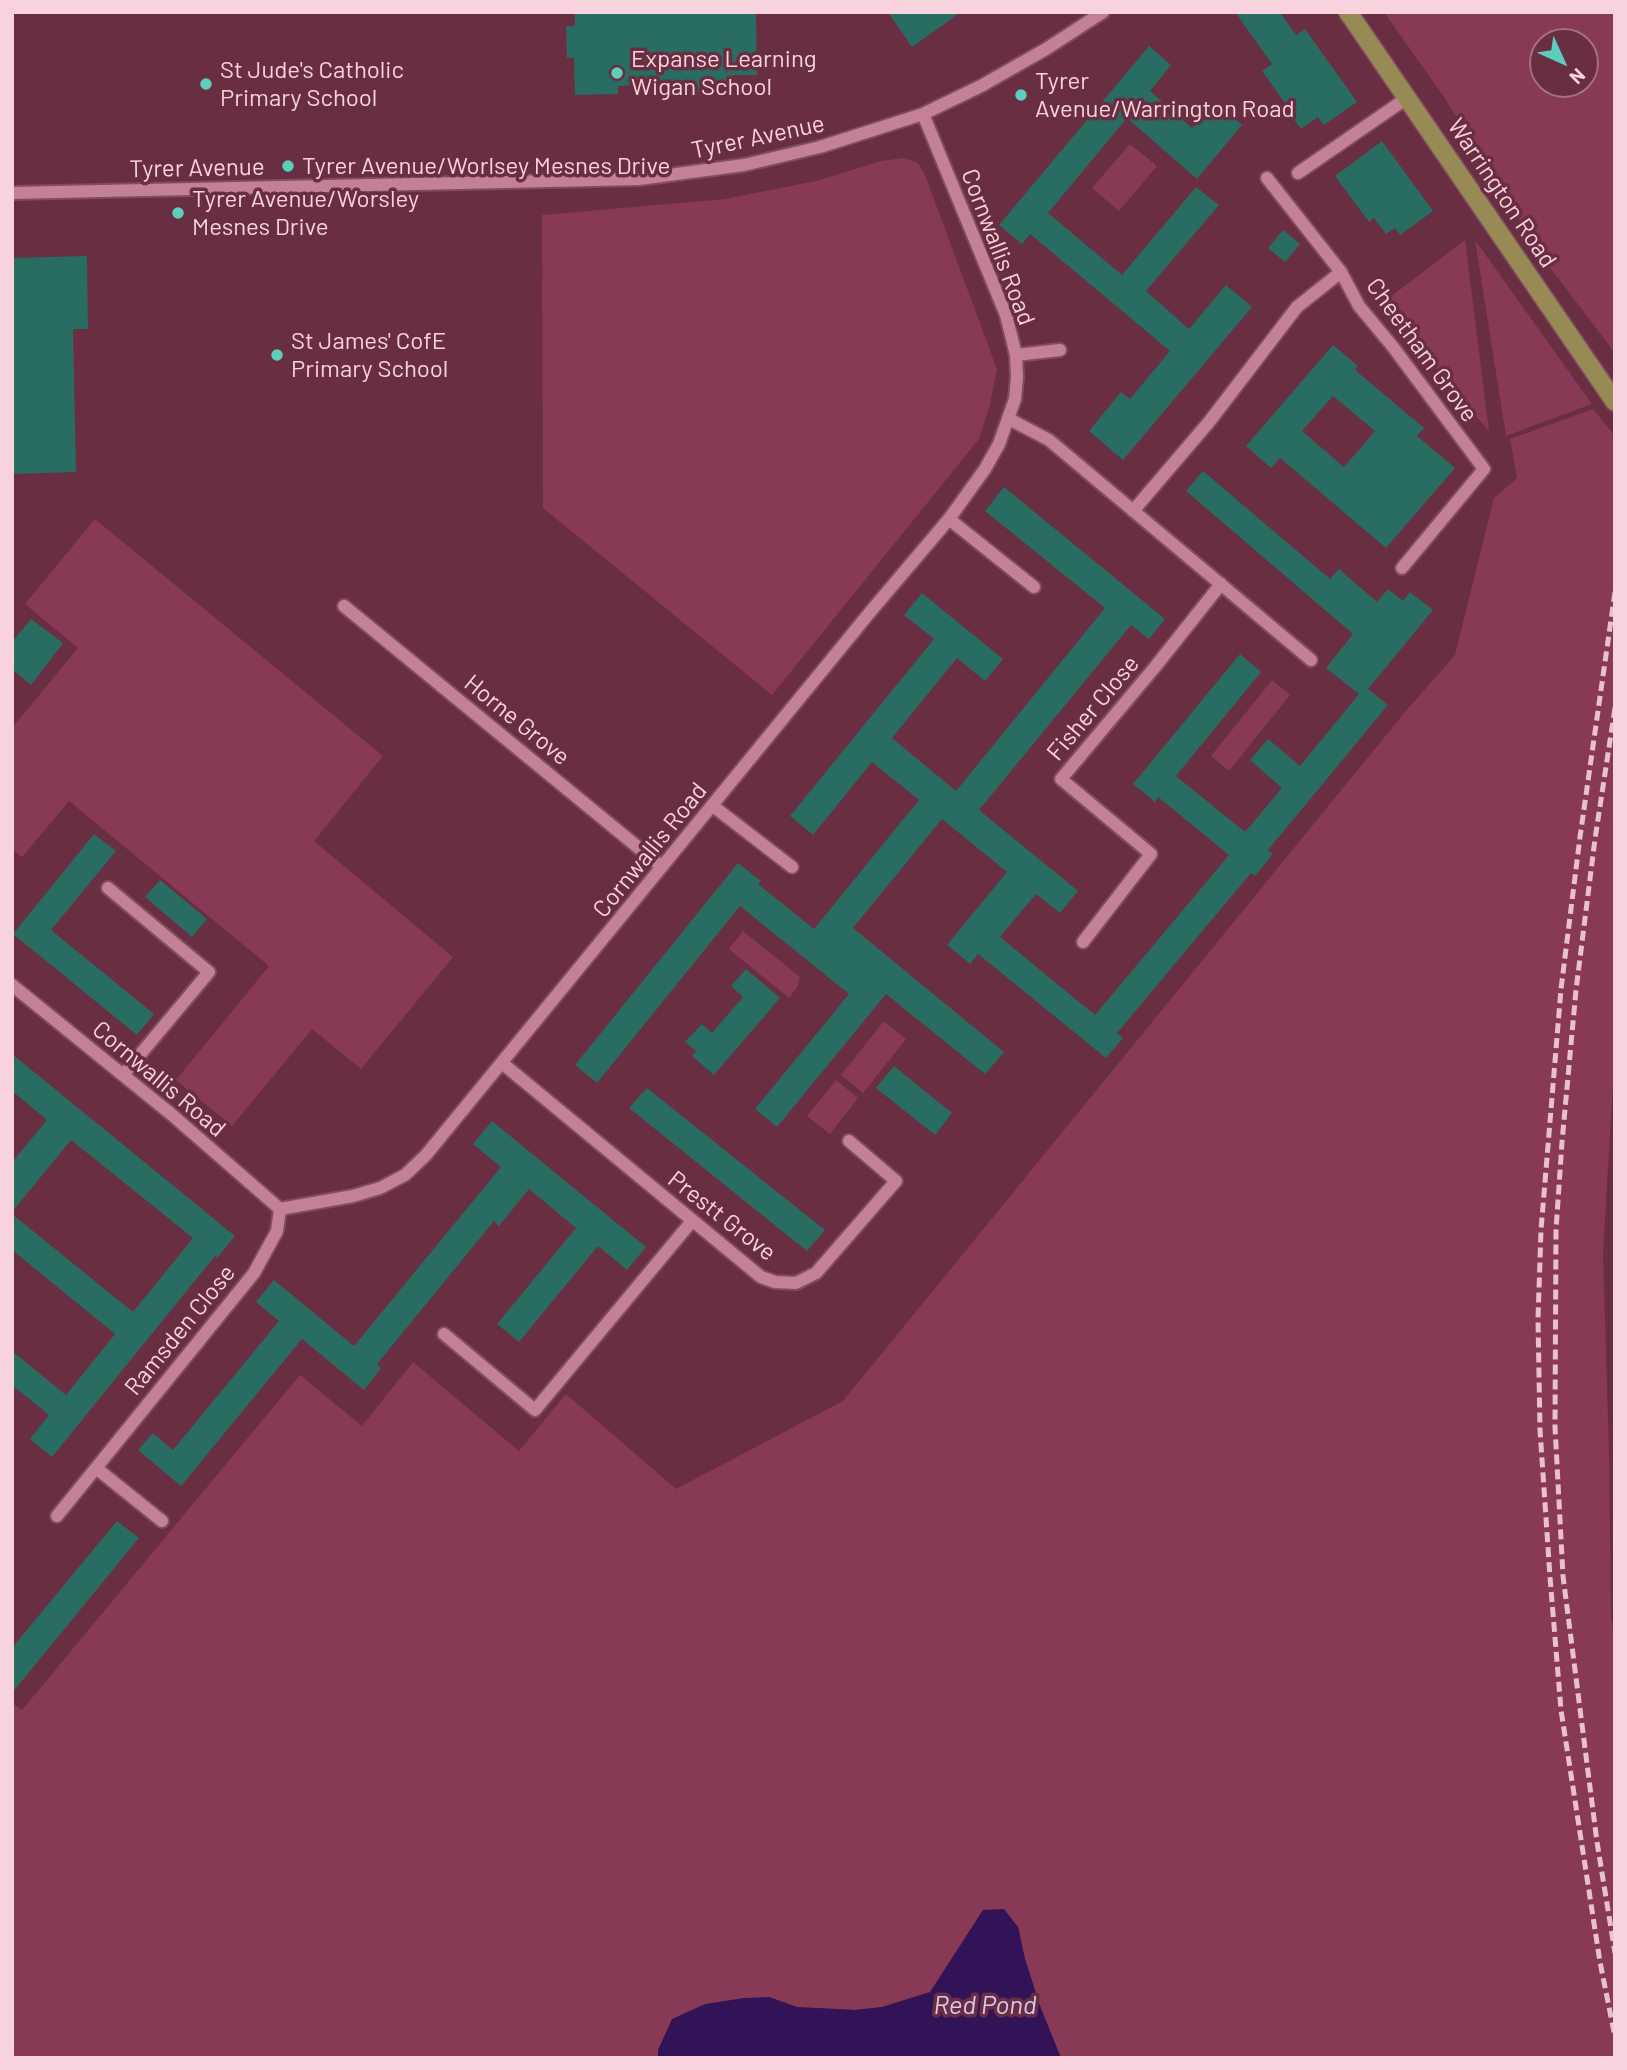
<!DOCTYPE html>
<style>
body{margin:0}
#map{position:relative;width:1627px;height:2070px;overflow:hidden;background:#692e42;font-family:Barlow,sans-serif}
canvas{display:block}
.frame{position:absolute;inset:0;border:14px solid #f8d2dc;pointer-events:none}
.north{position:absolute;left:1529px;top:28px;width:70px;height:70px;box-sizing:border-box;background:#692e42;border:2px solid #a27080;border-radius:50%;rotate:135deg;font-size:19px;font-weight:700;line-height:28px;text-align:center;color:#f8d2dc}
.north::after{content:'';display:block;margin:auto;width:24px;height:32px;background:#5ccebb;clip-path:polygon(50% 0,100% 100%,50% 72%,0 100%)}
</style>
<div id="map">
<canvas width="1627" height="2070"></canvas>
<div class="frame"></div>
<div class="north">N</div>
</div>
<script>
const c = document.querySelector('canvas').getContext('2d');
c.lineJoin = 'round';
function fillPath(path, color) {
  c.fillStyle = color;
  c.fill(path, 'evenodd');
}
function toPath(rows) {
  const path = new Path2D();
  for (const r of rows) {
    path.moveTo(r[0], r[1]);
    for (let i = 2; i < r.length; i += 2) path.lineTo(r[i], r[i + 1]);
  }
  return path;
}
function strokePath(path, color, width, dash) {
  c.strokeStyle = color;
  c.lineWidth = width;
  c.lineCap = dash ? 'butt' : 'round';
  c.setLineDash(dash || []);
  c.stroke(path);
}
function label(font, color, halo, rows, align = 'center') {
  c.font = font + ' Barlow,sans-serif';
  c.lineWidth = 7;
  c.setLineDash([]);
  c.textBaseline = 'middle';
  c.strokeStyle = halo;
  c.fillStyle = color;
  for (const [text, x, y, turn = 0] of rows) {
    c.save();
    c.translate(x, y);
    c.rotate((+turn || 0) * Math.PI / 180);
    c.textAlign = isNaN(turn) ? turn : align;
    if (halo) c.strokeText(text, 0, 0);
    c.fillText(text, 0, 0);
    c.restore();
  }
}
const green = toPath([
 [1384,12,1615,12,1615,353,1545,261,1444,97],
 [1543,42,1585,42,1585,84,1543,84],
 [1130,144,1157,166,1119,211,1092,188],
 [904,158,918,163,925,175,997,369,990,405,979,439,772,695,543,508,542,215,725,199,816,181,881,161],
 [1465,240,1489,431,1381,304],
 [1475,240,1592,404,1506,436],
 [1593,409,1615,436,1615,1051,1603,1252,1609,1452,1611,1617,1615,1639,1615,2058,1061,2058,1040,2006,1025,1959,1018,1927,983,1910,931,1992,882,2007,855,2010,797,2007,769,1997,658,2050,658,2058,12,2058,12,1703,22,1710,300,1375,362,1426,413,1362,519,1451,566,1394,676,1489,843,1401,1405,712,1455,655,1494,498,1517,478,1510,439],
 [95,519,383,756,314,841,453,957,361,1069,312,1029,232,1126,176,1080,269,966,69,801,22,857,12,849,12,728,78,648,25,604],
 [1272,680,1290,695,1229,771,1211,756],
 [743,931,800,977,798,986,789,998,729,949],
 [884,1021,906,1039,863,1093,841,1075],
 [836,1080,858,1098,830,1134,807,1116]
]);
const water = toPath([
 [1004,1909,1018,1927,1025,1959,1040,2006,1061,2058,658,2058,658,2050,672,2019,705,2004,744,1998,769,1997,797,2007,855,2010,882,2007,930,1992,983,1910]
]);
const building = toPath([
 [575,12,756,12,757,75,733,75,734,92,665,94,664,84,618,86,618,94,575,95,574,58,567,58,566,26,575,26],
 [888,12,961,12,912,47],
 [1235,12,1280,12,1296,35,1305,29,1357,102,1324,125,1318,117,1301,129,1285,107,1287,106,1262,71,1272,64],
 [1149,46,1171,65,1150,91,1192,128,1215,102,1242,125,1197,179,1127,118,1048,213,1122,275,1196,187,1219,205,1146,291,1189,329,1226,285,1252,307,1123,460,1089,431,1121,392,1130,399,1170,351,1030,234,1022,244,999,225],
 [1382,141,1433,211,1400,235,1395,228,1386,234,1374,218,1369,222,1335,176],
 [1283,230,1300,244,1285,262,1268,248],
 [87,256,88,329,73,329,76,472,12,474,12,258],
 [1333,345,1358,366,1355,370,1424,428,1417,436,1455,468,1386,548,1280,458,1271,468,1246,446],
 [1333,396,1375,431,1344,467,1302,431],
 [1203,471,1330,579,1339,569,1377,602,1388,589,1403,601,1410,592,1433,610,1368,689,1388,705,1268,850,1273,854,1255,876,1251,873,1117,1033,1123,1038,1106,1058,978,954,970,964,947,945,1007,872,942,819,853,928,1004,1052,985,1074,886,994,777,1127,755,1109,849,994,740,906,597,1083,575,1065,738,863,761,881,758,884,814,929,919,800,872,762,813,835,790,816,934,639,904,615,922,593,1003,659,985,681,957,658,892,738,956,791,1105,608,985,511,1004,487,1165,619,1149,639,1131,625,979,810,1078,891,1060,913,1036,894,1000,937,1095,1015,1229,855,1158,797,1155,802,1133,784,1240,654,1261,672,1176,776,1245,832,1282,788,1250,760,1268,739,1300,766,1359,694,1326,668,1353,634,1186,491],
 [31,619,63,643,31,685,12,669,12,642],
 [94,834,116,851,51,930,154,1014,137,1035,13,934],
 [160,880,207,919,192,937,145,897],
 [746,969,780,998,714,1075,692,1056,696,1051,685,1042,702,1024,712,1033,743,997,731,986],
 [12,1054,235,1236,217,1258,215,1256,52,1457,30,1439,49,1415,12,1385,12,1351,66,1395,115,1334,12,1250,12,1214,133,1312,193,1238,71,1140,12,1212,12,1162,47,1120,12,1091],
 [894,1066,952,1113,935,1135,876,1088],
 [647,1088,825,1230,807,1251,629,1108],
 [492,1121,646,1247,627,1270,598,1246,519,1342,497,1324,576,1228,529,1189,499,1226,494,1221,377,1364,381,1368,364,1390,302,1339,181,1486,138,1450,153,1433,173,1450,279,1321,256,1302,274,1280,354,1346,501,1167,473,1144],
 [117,1521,139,1538,12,1693,12,1648]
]);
const minor = toPath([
 [1298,173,1407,98],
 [1267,178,1341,272],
 [12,193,639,179,744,165,820,147,923,114,981,86,1046,49,1103,12],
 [1016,355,1060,350],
 [1009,419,1049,440,1311,660],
 [1133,511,1209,422,1297,307,1341,272,1359,306,1393,347,1484,469,1402,568],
 [949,519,1034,587],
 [344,606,662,867],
 [713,806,792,867],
 [108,888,209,972,123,1075],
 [1083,942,1151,854,1061,779,1155,667,1221,584],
 [12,985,171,1114,280,1209,353,1196,380,1188,405,1175,426,1155,871,611,949,519,985,469,999,444,1015,399,1017,377,1016,355,1006,315,923,114],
 [502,1063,761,1277,775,1282,796,1283,816,1273,896,1181,849,1141],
 [444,1334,535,1410,692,1221],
 [57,1516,96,1468],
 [162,1521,96,1468,254,1273,277,1231,280,1209]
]);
const major = toPath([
 [1348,12,1615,402]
]);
const rail = toPath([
 [1615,592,1580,837,1561,989,1541,1230,1538,1319,1540,1430,1550,1577,1561,1710,1600,1962,1615,2037],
 [1615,708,1595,839,1576,990,1562,1142,1556,1230,1555,1427,1563,1576,1597,1842,1615,1953]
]);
const markers = [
 [617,73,7,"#5ccebb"],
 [206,84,7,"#5ccebb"],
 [1021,95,7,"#5ccebb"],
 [288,166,7,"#5ccebb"],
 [178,213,7,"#5ccebb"],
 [277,355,7,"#5ccebb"]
];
const poiNames = [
 ["Expanse Learning",631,59],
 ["Wigan School",631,87],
 ["St Jude's Catholic",220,70],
 ["Primary School",220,98],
 ["Tyrer",1035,81],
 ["Avenue/Warrington Road",1035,109],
 ["Tyrer Avenue/Worlsey Mesnes Drive",302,166],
 ["Tyrer Avenue/Worsley",192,199],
 ["Mesnes Drive",192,227],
 ["St James' CofE",291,341],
 ["Primary School",291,369]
];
const streetNames = [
 ["Tyrer Avenue",758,137,-12],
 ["Tyrer Avenue",197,168,-1],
 ["Warrington Road",1502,193,56],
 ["Cornwallis Road",998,247,69],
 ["Cheetham Grove",1422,350,54],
 ["Fisher Close",1093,708,-50],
 ["Horne Grove",517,720,39],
 ["Cornwallis Road",650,850,-51],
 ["Cornwallis Road",159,1079,40],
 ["Prestt Grove",722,1216,38],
 ["Ramsden Close",180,1330,-51]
];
const waterNames = [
 ["Red Pond",985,2005]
];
fillPath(green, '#883955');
fillPath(water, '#331357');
fillPath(building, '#296c61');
strokePath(minor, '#804c5f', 16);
strokePath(major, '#804c5f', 21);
strokePath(minor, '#c48094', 12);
strokePath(major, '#988a54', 18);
strokePath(rail, '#e9c1cc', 5, [10, 5]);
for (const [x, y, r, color] of markers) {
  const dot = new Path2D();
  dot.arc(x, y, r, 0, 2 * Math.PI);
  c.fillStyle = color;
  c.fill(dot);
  strokePath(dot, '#692e42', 2.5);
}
label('24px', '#f8d2dc', '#692e42', poiNames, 'left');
label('24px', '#f8d2dc', '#692e42', streetNames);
label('italic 26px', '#d7c9f2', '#692e42', waterNames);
</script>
